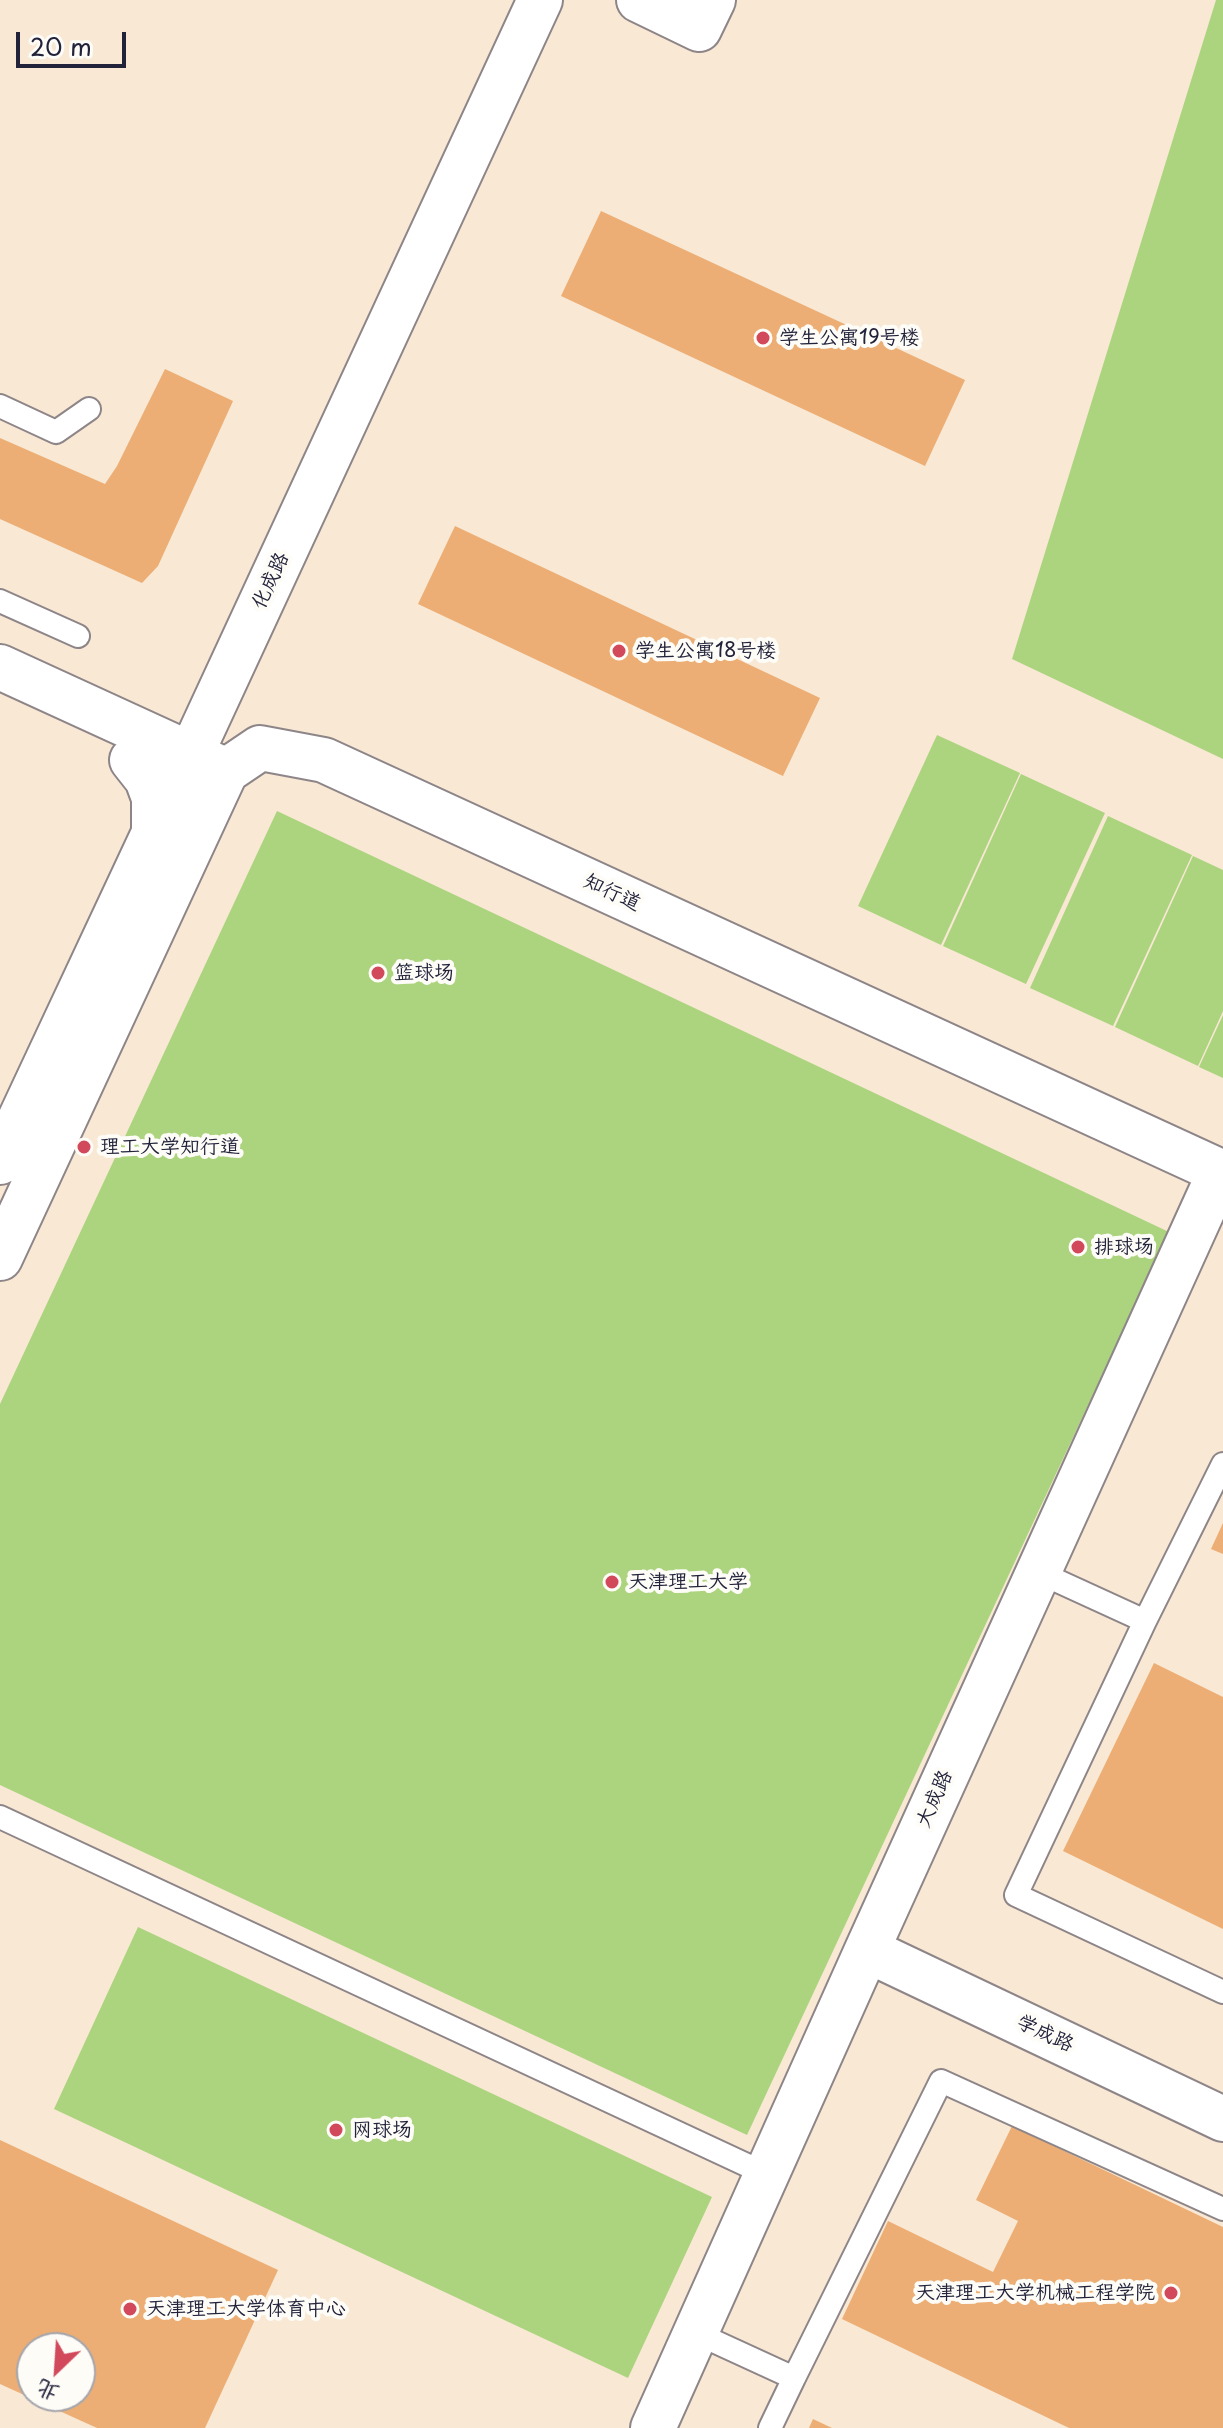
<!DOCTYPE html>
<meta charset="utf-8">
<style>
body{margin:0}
#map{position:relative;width:1223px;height:2428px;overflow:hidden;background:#f8e8d4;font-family:"Playpen Sans","LXGW WenKai TC",sans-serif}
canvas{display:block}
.north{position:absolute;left:16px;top:2332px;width:80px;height:80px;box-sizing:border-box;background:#fdfcf7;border:2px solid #a5a5ac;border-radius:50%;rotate:205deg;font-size:22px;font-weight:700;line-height:32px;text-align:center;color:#22223b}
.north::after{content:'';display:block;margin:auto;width:28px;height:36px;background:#d1495b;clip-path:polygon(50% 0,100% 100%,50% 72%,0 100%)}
.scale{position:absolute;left:16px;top:32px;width:110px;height:36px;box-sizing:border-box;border:4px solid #22223b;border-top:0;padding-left:10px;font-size:24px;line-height:28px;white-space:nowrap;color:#22223b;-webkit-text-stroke:6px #fdfcf7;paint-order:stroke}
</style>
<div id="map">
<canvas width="1223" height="2428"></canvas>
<div class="north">北</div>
<div class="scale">20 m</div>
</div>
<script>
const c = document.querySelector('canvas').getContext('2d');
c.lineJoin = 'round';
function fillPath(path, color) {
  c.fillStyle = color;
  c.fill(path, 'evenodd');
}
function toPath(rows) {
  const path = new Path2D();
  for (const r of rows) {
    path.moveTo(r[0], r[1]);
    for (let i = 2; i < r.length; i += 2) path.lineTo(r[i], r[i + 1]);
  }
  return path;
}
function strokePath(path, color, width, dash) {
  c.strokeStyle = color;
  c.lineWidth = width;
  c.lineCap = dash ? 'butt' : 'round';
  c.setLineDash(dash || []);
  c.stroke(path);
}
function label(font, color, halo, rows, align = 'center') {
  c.font = font + ' "Playpen Sans","LXGW WenKai TC",sans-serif';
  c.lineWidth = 8;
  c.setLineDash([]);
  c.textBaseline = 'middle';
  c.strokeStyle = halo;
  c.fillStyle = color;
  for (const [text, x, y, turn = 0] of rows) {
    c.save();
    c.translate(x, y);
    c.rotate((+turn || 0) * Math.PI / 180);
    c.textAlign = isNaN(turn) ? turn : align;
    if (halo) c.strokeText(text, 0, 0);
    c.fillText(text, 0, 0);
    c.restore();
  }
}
const green = toPath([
 [1216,0,1223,0,1223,759,1012,659],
 [937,735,1020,773,941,945,858,906],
 [1021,774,1105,813,1026,984,943,946],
 [277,811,1169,1232,747,2135,0,1785,0,1404],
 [1108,816,1192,855,1113,1026,1030,988],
 [1193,856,1223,870,1223,1011,1198,1066,1115,1027],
 [1223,1015,1223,1078,1199,1067],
 [138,1927,712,2197,628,2378,54,2109]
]);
const building = toPath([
 [601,211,965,380,925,466,561,296],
 [165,369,233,401,158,566,142,583,0,519,0,438,105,484,117,466],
 [455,526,820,698,783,776,418,604],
 [1223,1523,1223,1554,1211,1549],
 [1154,1663,1223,1697,1223,1929,1063,1851],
 [1012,2126,1223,2227,1223,2428,1069,2428,842,2319,888,2221,993,2272,1018,2221,976,2200],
 [0,2140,278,2270,205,2428,97,2428,0,2384],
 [32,2348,80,2348,80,2396,32,2396],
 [813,2419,832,2428,809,2428]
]);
const lane = toPath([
 [0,406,56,432,89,409],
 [0,601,78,636],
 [1038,1572,1145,1621,1016,1895,1223,1992],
 [1145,1621,1223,1464],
 [0,1817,766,2174],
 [696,2333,794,2378,941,2081,1223,2209],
 [770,2428,794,2378]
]);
const street = toPath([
 [639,0,699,29,713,0],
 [0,667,216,766],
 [191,754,540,0],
 [132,760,147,779,154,798,154,833],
 [867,1950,1223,2119],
 [653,2428,867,1950,1220,1172]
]);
const secondary = toPath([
 [0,1162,191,754],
 [0,1258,226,771,260,748,324,760,1223,1173]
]);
const markers = [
 [763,338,8,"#d1495b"],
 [619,651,8,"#d1495b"],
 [378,973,8,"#d1495b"],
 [84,1147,8,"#d1495b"],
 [1078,1247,8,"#d1495b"],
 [612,1582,8,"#d1495b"],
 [336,2130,8,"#d1495b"],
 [1171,2293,8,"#d1495b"],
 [130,2309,8,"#d1495b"]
];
const poiNames = [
 ["学生公寓19号楼",779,338],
 ["学生公寓18号楼",635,651],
 ["篮球场",394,973],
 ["理工大学知行道",100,1147],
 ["排球场",1094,1247],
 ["天津理工大学",628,1582],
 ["网球场",352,2130],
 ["天津理工大学机械工程学院",1155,2293,"right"],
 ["天津理工大学体育中心",146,2309]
];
const streetNames = [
 ["化成路",271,581,-65],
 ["知行道",612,893,25],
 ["大成路",935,1799,-66],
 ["学成路",1045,2034,25]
];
fillPath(green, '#acd47f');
fillPath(building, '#ecae74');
strokePath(lane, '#8d8588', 26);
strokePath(street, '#8d8588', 48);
strokePath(secondary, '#8d8588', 48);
strokePath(lane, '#fff', 22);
strokePath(street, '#fff', 44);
strokePath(secondary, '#fff', 44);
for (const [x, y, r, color] of markers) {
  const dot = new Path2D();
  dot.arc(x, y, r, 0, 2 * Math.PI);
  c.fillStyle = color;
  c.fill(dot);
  strokePath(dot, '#fdfcf7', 3);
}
label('20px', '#22223b', '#fdfcf7', poiNames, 'left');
label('20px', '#22223b', '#fdfcf7', streetNames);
</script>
